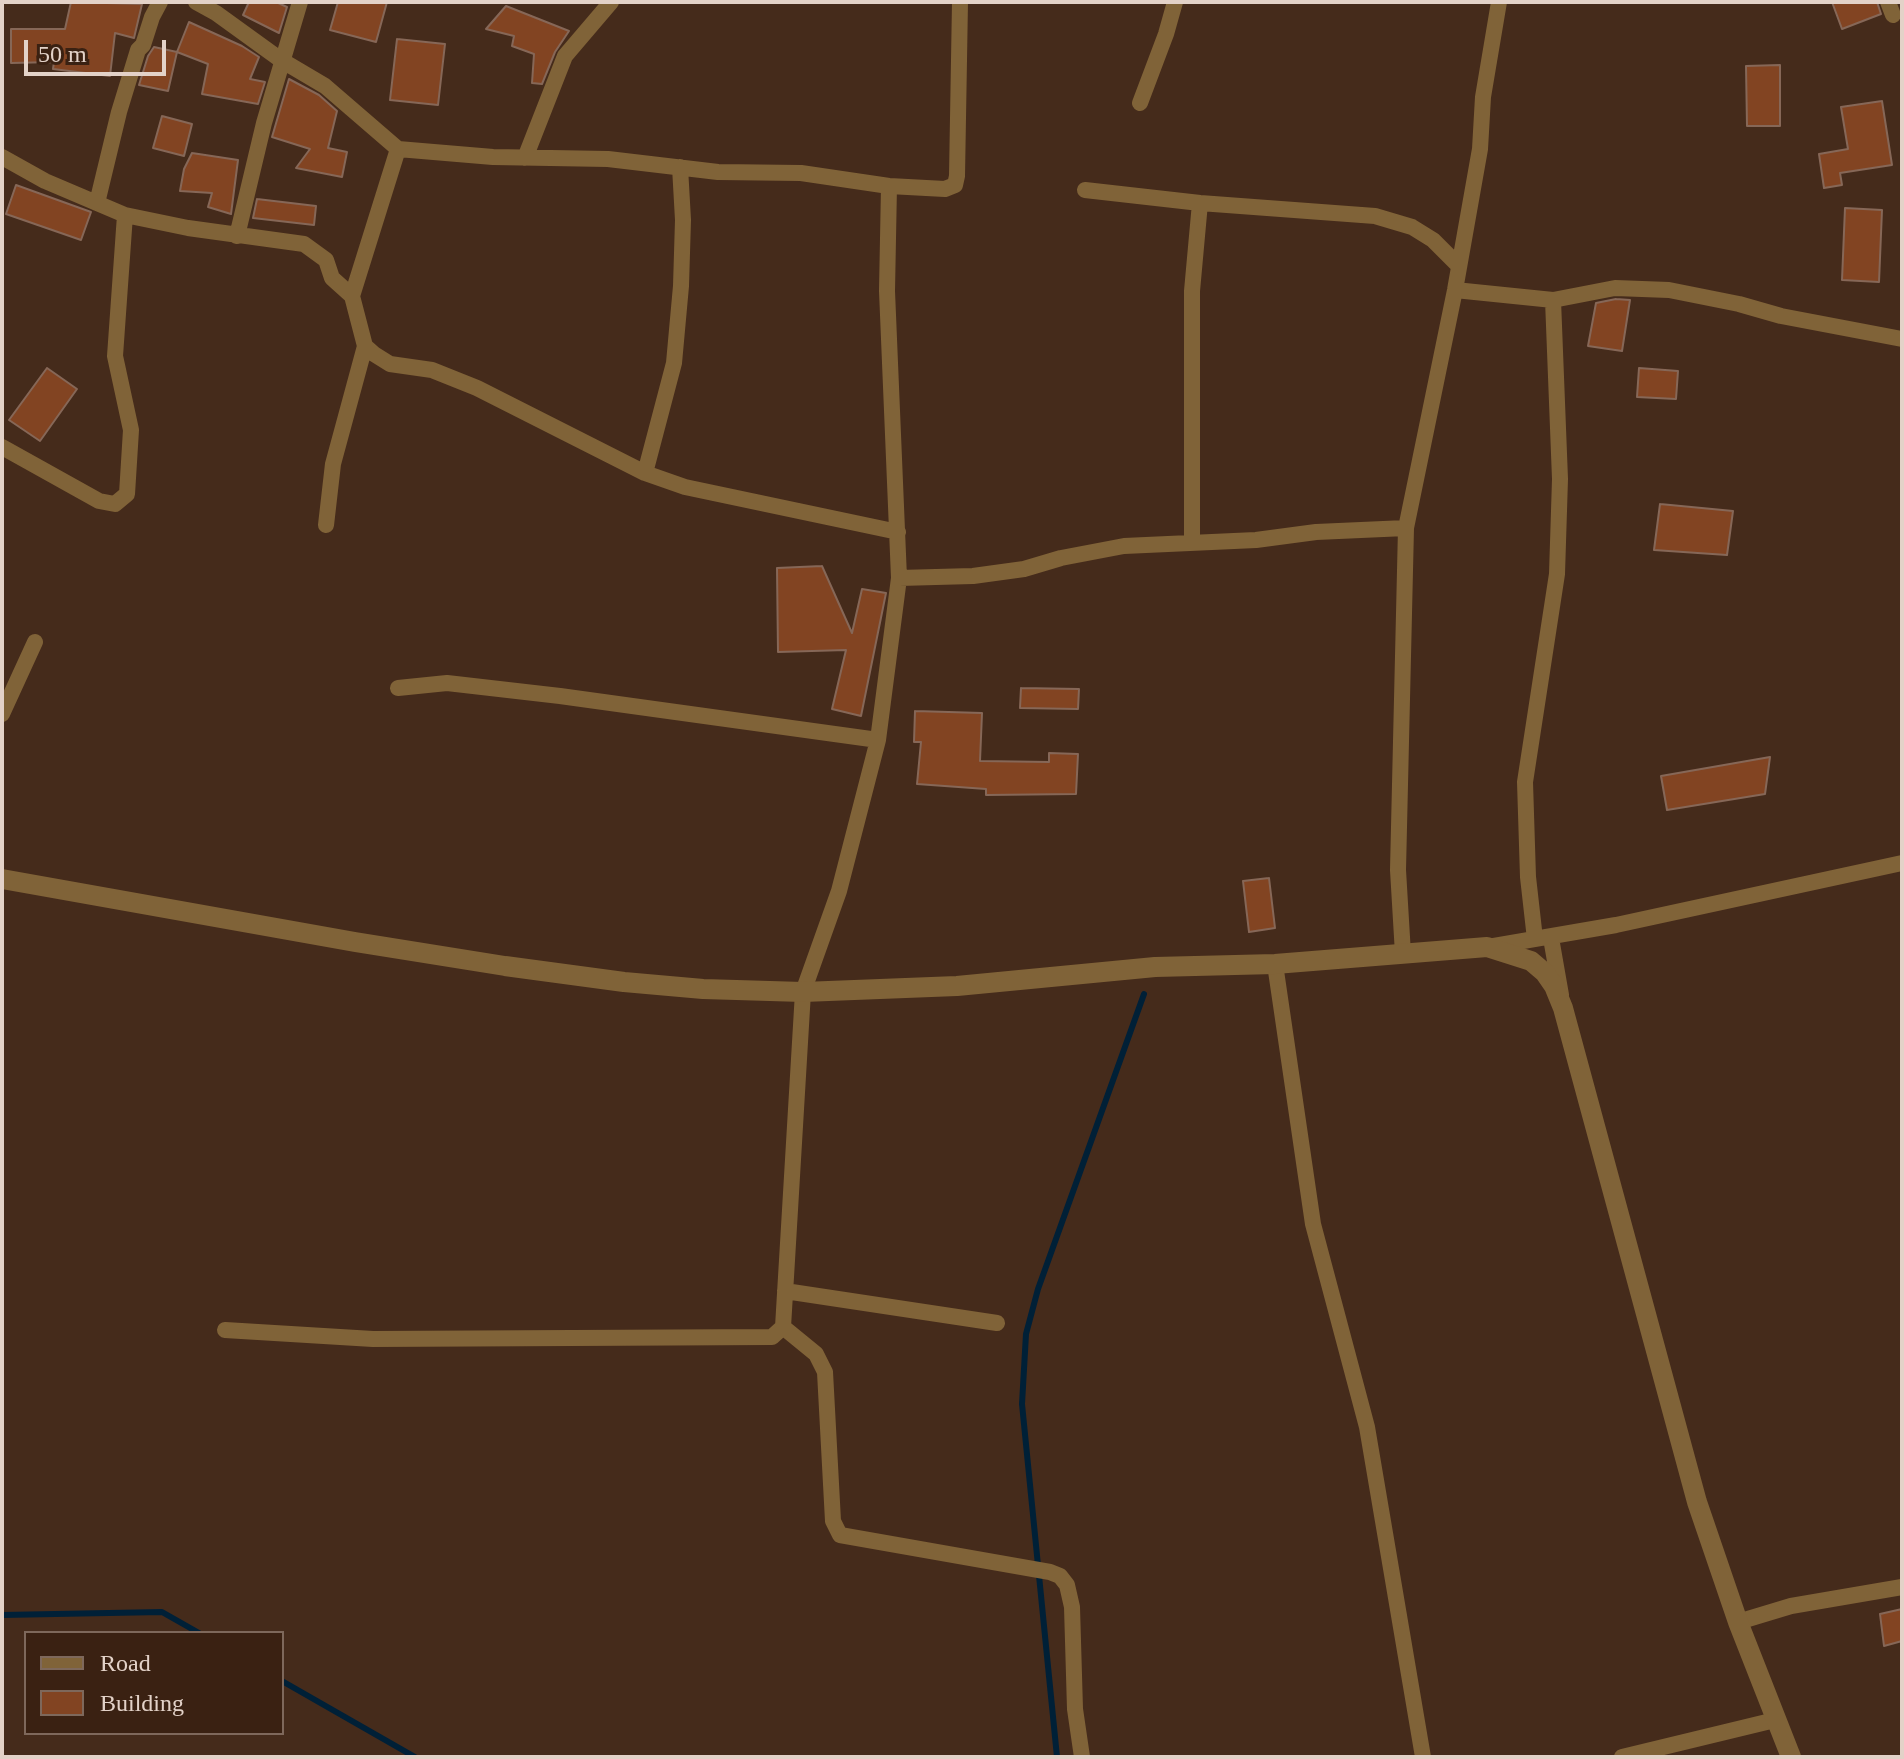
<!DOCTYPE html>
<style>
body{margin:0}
#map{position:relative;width:1904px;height:1759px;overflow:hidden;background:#452b1b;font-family:"Times New Roman",serif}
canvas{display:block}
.frame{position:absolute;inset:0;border:4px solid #e3d2c8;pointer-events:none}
.legend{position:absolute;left:24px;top:1631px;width:260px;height:104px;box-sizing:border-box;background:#3a2112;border:2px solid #7e685b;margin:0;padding:10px 14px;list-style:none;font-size:24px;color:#e3d2c8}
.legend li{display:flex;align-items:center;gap:16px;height:40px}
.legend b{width:40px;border:2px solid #7e685b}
.scale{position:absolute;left:24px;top:40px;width:142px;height:36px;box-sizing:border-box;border:4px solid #e3d2c8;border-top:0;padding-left:10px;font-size:24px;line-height:28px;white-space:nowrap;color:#e3d2c8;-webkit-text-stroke:6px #3a2112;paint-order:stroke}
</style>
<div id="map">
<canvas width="1904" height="1759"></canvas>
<div class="frame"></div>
<ul class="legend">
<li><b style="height:10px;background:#806338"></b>Road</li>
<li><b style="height:22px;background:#824422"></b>Building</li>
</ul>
<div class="scale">50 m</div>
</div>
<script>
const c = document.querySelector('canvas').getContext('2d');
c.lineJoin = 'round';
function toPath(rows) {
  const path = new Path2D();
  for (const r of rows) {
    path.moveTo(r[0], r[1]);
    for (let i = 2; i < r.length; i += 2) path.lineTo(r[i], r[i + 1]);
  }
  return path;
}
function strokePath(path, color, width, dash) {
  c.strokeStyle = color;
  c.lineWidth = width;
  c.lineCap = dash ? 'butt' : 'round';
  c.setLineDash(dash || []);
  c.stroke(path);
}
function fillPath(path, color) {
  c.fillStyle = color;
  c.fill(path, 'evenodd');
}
const stream = toPath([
 [2,1615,162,1612,199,1633],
 [282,1681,415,1757],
 [1057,1757,1022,1404,1026,1334,1038,1289,1144,994]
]);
const building = toPath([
 [71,2,142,4,134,38,115,33,110,76,53,69,54,62,11,63,11,29,65,29,71,2],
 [249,2,276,2,287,7,279,33,243,15,249,2],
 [338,2,387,2,376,42,330,30,338,2],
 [1832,2,1877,2,1881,14,1842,29,1832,2],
 [506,6,569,31,555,52,542,84,532,83,534,54,512,46,514,36,486,29,506,6],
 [189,22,242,46,259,57,250,79,265,82,258,104,202,94,208,64,177,52,189,22],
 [397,39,445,44,438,105,390,100,397,39],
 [154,47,177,52,168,91,139,85,148,56,154,47],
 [1780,65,1780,126,1747,126,1746,66,1780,65],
 [289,79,319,95,337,111,328,148,347,152,342,177,296,168,310,149,272,137,289,79],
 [1882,101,1892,165,1840,173,1842,185,1824,188,1819,154,1848,149,1841,107,1882,101],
 [162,116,192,124,184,156,153,148,162,116],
 [192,153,238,160,231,214,208,207,212,193,180,191,184,169,192,153],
 [16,185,91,212,81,240,6,214,16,185],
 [257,199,316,206,314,225,253,218,257,199],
 [1845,208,1882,210,1879,282,1842,280,1845,208],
 [1616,299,1630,300,1622,351,1588,346,1596,303,1616,299],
 [47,368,77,389,40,441,9,420,47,368],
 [1639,368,1678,371,1676,399,1637,397,1639,368],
 [1660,504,1733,511,1727,555,1654,550,1660,504],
 [822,566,852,633,862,589,886,593,861,716,832,709,846,650,778,652,777,568,822,566],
 [1021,688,1079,689,1078,709,1020,708,1021,688],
 [915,711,982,713,980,761,1049,762,1049,753,1078,754,1076,794,986,795,986,789,917,784,921,742,914,742,915,711],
 [1770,757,1765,794,1667,810,1661,776,1770,757],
 [1269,878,1275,928,1249,932,1243,881,1269,878],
 [1902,1609,1902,1641,1884,1646,1880,1614,1902,1609]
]);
const minor = toPath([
 [196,2,216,13,281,60,325,86,398,149,493,157,608,159,718,172,801,173,889,186,945,189,955,185,957,176,960,2],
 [1888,2,1893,15],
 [1140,103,1166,34,1175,2],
 [2,157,45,181,125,215,188,228,304,244,326,260,332,278,352,296,365,346,374,354,390,364,432,370,477,388,645,473,685,487,898,532],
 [525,158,565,56,611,2],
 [1085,190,1200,203,1375,216,1412,227,1433,240,1458,265],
 [97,203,119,112,138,50,143,45,152,17,160,2],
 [237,236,264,123,300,2],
 [1455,290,1553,300,1615,288,1669,290,1739,304,1781,316,1902,339],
 [352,296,398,149],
 [2,447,99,501,115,504,127,494,131,430,115,356,125,215],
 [645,473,674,363,681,286,683,220,680,167],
 [326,525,333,464,365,346],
 [1192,541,1192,291,1200,203],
 [899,578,973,576,1024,569,1061,558,1124,546,1256,540,1316,532,1406,528],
 [398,688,447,683,560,696,878,740],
 [2,714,35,642],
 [1551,938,1561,995],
 [1535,939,1528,877,1525,782,1557,574,1560,479,1553,300],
 [1488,947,1616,925,1902,863],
 [1403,954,1398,870,1406,528,1455,290,1480,149,1483,97,1499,2],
 [1275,964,1313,1224,1367,1427,1423,1757],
 [785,1291,997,1323],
 [783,1327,816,1354,825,1372,833,1521,840,1535,1050,1572,1060,1576,1067,1585,1072,1607,1075,1709,1082,1757],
 [225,1330,373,1339,772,1337,783,1327,803,992,839,891,878,740,899,578,887,291,889,186],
 [1738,1622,1791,1606,1902,1587],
 [1622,1757,1775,1720]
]);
const tertiary = toPath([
 [2,879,355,942,505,966,624,982,703,989,803,992,957,986,1155,967,1275,964,1487,947,1531,961,1545,973,1554,986,1563,1008,1697,1502,1738,1622,1791,1757]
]);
strokePath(stream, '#002037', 6);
fillPath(building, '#824422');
strokePath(building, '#866757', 2);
strokePath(minor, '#806338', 16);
strokePath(tertiary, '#806338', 20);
</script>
